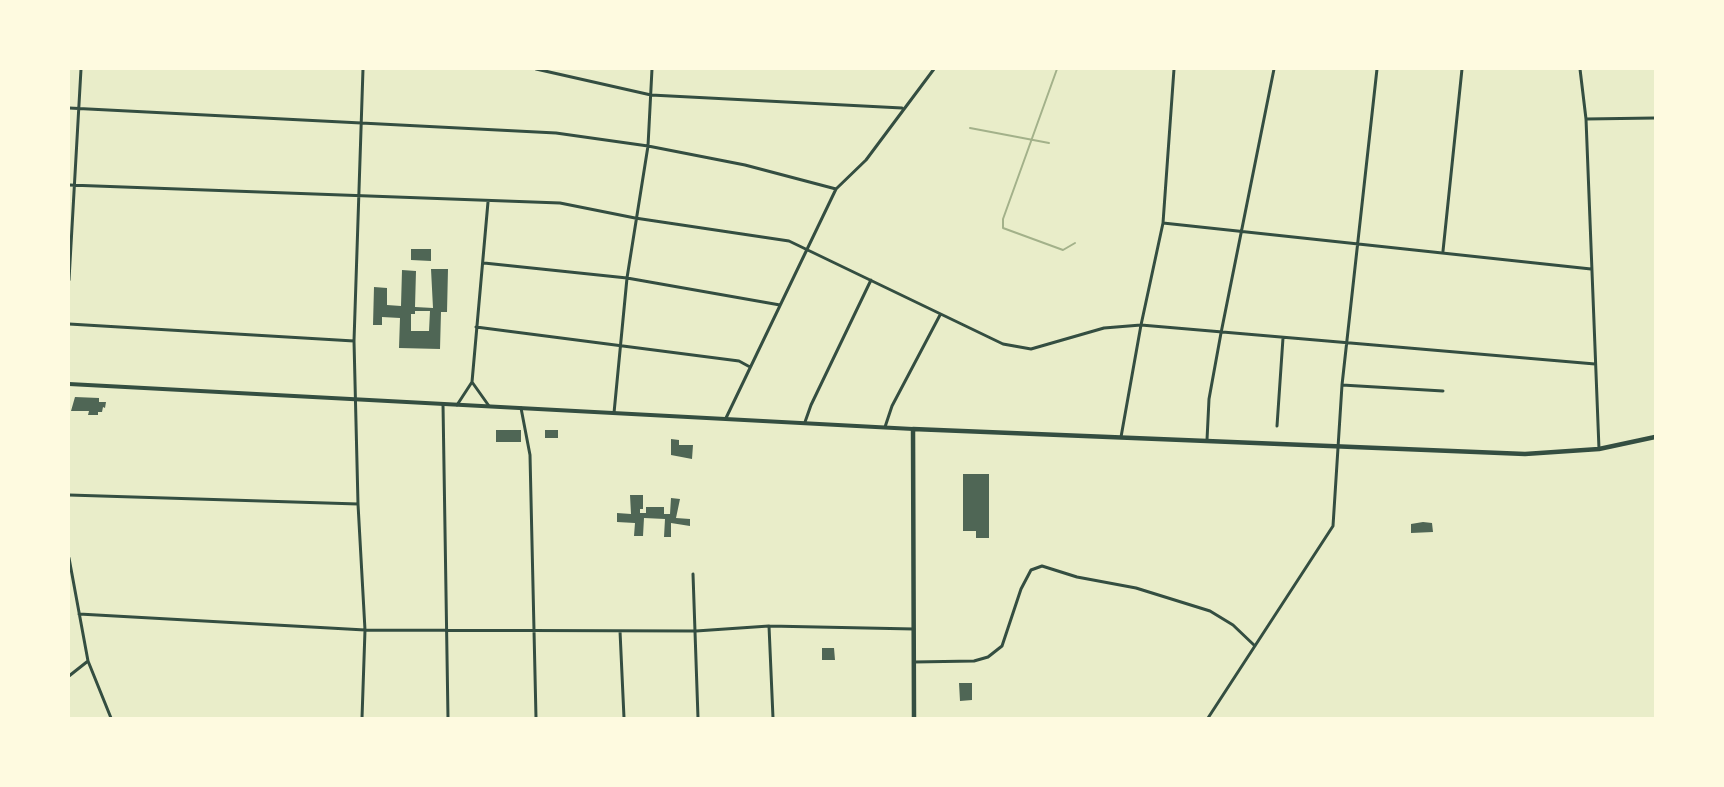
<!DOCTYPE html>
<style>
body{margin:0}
#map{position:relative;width:1724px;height:787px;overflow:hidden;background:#e9edc9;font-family:"Roboto Condensed",sans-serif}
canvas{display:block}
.frame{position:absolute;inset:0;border:70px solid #fefae0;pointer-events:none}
</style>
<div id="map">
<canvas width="1724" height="787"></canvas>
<div class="frame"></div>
</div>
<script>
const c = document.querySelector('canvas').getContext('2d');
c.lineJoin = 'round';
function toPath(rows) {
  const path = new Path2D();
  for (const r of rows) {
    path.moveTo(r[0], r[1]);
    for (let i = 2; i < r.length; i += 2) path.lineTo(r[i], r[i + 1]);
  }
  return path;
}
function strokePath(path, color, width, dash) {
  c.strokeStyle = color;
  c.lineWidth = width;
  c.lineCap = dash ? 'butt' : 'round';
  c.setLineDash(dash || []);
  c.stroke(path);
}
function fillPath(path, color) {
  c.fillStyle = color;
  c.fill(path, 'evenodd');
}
const stream = toPath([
 [1057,69,1003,219,1003,228,1063,250,1075,243],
 [970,128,1049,143]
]);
const building = toPath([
 [411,249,431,249,431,261,411,260],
 [431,269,448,269,447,312,441,312,440,349,399,348,400,318,382,317,382,325,373,325,374,287,387,288,387,305,401,306,402,270,416,271,415,307,433,308],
 [415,311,430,311,429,331,411,331,411,314,415,314],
 [75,397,99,398,99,402,106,402,105,408,103,407,102,412,98,412,98,415,88,415,89,411,71,411],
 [496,430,521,430,521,442,496,442],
 [545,430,558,430,558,438,545,438],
 [671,439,679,440,679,445,693,445,692,459,671,455],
 [963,474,989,474,989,538,976,538,976,531,963,531],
 [630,495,643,495,643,509,640,509,640,513,646,513,646,507,664,507,664,514,670,514,671,498,680,499,676,518,690,519,690,526,671,523,671,537,664,537,665,519,644,518,643,536,634,536,635,523,617,522,617,513,631,514],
 [1423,522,1432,523,1433,532,1411,533,1411,524],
 [822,648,834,648,835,660,822,660],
 [959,683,972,683,972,700,960,701]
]);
const minor = toPath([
 [536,69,651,95,902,108],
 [1580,69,1586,119,1599,449],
 [69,108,556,133,648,146,745,165,836,189],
 [1586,119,1655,118],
 [69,185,560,203,635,218,789,241,1003,344,1031,349,1104,328,1141,325,1595,364],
 [488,202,472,382,489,406],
 [1163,223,1591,269],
 [1443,251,1462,69],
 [484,263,627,278,780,305],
 [69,280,81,69],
 [69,324,354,341],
 [476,327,739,361,750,367],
 [1342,385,1443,391],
 [443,404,448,718],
 [457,405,472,382],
 [521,408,530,455,536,718],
 [614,413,627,278,648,146,652,69],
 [726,418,836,189,866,160,934,69],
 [805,422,811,405,871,280],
 [1277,426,1283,338],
 [885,427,892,406,940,315],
 [1121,437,1141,325,1163,223,1174,69],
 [1207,440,1209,399,1221,333,1274,69],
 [69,495,358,504],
 [69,558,88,661,111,718],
 [693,574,698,718],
 [79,614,365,630,696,631,769,626,914,629],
 [769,626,773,718],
 [620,631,624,718],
 [914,662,974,661,988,657,1002,646,1021,589,1031,570,1042,566,1077,577,1136,588,1210,611,1233,625,1255,646],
 [69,676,88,661],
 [362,718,365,630,358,504,354,341,363,69],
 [1208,718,1333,526,1342,385,1377,69]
]);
const tertiary = toPath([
 [69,384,913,429]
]);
const secondary = toPath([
 [914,718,913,429,1525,454,1599,449,1655,437]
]);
strokePath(stream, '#a3b18a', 2);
fillPath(building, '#4f6655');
strokePath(minor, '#344e41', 3);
strokePath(tertiary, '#344e41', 4);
strokePath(secondary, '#344e41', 4.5);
</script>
